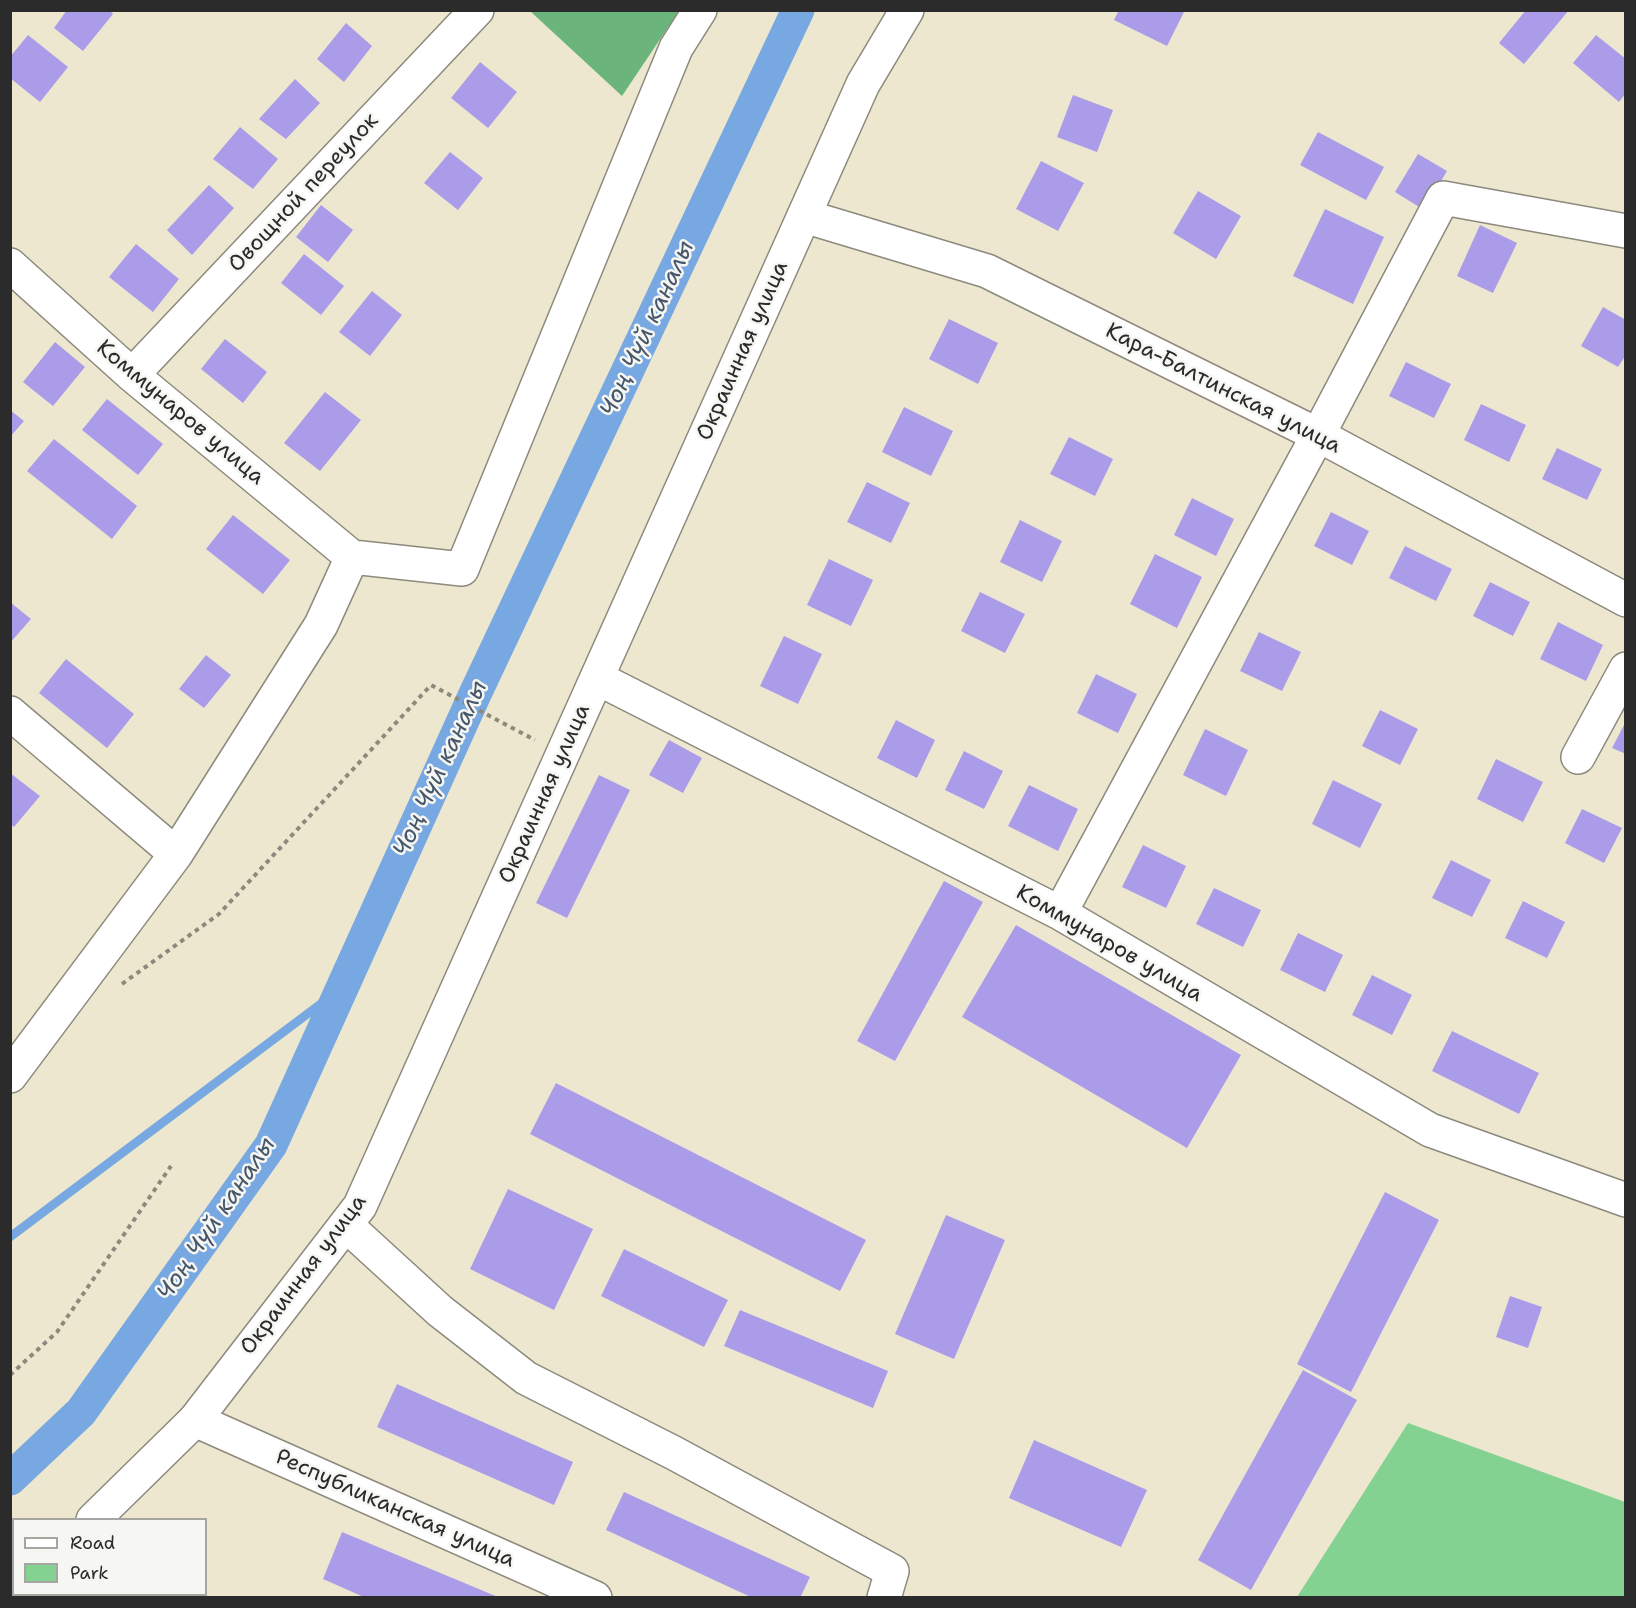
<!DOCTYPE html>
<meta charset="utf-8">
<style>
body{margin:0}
#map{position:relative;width:1636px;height:1608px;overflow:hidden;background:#eee7cf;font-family:"Shantell Sans",sans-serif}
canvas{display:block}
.frame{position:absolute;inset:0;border:12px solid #2b2b2b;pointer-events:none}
.legend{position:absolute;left:12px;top:1518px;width:195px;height:78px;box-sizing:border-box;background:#f6f6f2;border:2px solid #a5a5a2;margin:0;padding:8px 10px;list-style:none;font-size:18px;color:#2b2b2b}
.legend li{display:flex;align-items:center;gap:12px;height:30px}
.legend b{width:30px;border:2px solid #a5a5a2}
</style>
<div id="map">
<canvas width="1636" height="1608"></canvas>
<div class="frame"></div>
<ul class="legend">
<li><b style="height:8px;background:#fff"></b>Road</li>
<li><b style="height:16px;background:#84d292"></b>Park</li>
</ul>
</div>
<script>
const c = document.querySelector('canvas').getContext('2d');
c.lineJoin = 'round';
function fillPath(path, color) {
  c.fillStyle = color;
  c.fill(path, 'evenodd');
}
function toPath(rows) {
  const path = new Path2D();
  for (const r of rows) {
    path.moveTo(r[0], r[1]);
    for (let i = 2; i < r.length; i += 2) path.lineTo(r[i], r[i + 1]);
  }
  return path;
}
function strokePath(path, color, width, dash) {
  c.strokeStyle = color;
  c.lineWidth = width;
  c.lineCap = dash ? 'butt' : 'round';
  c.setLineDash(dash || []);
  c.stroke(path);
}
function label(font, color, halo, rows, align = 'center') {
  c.font = font + ' "Shantell Sans",sans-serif';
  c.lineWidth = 5;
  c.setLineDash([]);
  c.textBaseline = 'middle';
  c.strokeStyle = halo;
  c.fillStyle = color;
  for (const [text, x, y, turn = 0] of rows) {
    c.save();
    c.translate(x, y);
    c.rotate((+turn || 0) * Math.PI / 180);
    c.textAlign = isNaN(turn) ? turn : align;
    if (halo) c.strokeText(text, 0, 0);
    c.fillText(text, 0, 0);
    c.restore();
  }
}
const green = toPath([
 [1408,1423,1625,1502,1625,1597,1297,1597]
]);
const forest = toPath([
 [530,11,679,11,622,96]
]);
const stream = toPath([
 [10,1237,342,988]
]);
const canal = toPath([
 [10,1479,81,1412,271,1145,475,694,798,10]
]);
const building = toPath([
 [67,10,109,10,113,14,83,51,54,28],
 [1119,10,1185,10,1167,46,1114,20],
 [1526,10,1569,10,1524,64,1499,43],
 [346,23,372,46,344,82,317,59],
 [28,35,68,67,40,102,10,78,10,57],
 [1596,35,1626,59,1626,93,1619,102,1573,63],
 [480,62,517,92,488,128,451,98],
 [295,79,320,103,286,139,259,119],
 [1073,95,1113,110,1097,152,1057,137],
 [240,127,278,159,253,189,213,159],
 [1318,132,1384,167,1366,200,1300,165],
 [450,152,483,178,458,210,424,183],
 [1418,154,1447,171,1424,210,1395,192],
 [1041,161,1084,183,1058,231,1016,209],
 [209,185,234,208,192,255,167,230],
 [1198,191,1241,216,1216,259,1173,233],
 [321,205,353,230,328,262,296,237],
 [1325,209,1384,237,1353,304,1293,276],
 [1480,225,1517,243,1493,293,1457,276],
 [136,244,179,279,153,312,109,277],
 [304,254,344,286,321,315,281,283],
 [372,291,402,315,370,356,339,332],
 [1603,307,1626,320,1626,355,1618,367,1581,346],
 [949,319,998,343,978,384,929,359],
 [225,339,267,372,243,403,201,369],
 [55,342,85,367,53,406,23,382],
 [1406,362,1451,384,1434,418,1389,396],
 [325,392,361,420,320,471,284,443],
 [107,399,163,444,138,475,82,430],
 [1481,404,1526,425,1509,462,1464,440],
 [904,407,953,431,931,476,882,452],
 [10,410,24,421,10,437],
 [1069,437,1113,459,1095,496,1050,474],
 [54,439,137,506,112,539,27,471],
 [1557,448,1602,469,1587,500,1542,479],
 [867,482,910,503,891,543,847,522],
 [1192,498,1234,519,1216,556,1174,535],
 [1331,512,1369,531,1352,565,1314,546],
 [233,515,290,560,263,594,206,549],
 [1020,520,1062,541,1042,582,1000,562],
 [1405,546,1452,569,1436,601,1389,578],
 [1155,554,1202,577,1177,628,1130,604],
 [829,559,873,580,851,626,807,605],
 [1490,582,1530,602,1513,636,1473,616],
 [980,592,1025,614,1005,653,961,631],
 [10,602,31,619,10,643],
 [1558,622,1603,645,1586,681,1540,659],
 [1259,632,1301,652,1282,691,1240,671],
 [784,636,822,654,798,704,760,686],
 [206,655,231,675,204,708,179,689],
 [66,659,134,714,107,748,39,693],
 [1096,674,1137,694,1118,733,1077,713],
 [1380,710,1418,729,1400,765,1362,746],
 [896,720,935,740,917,778,877,758],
 [1626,721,1626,754,1612,748],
 [1205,729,1248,750,1226,796,1183,775],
 [669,740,702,758,683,793,649,775],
 [964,751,1003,771,984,809,945,790],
 [1496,759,1543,782,1523,822,1477,799],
 [10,773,40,796,14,827,10,824],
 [599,775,630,790,567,918,536,903],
 [1333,780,1382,804,1360,848,1312,824],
 [1029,785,1078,809,1058,851,1008,826],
 [1582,809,1622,828,1604,863,1565,843],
 [1143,845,1186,866,1166,908,1122,887],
 [1451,860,1491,880,1472,917,1432,898],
 [944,881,983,902,895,1061,857,1041],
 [1214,888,1261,910,1243,947,1196,924],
 [1523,901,1565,922,1547,958,1505,938],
 [1016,925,1241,1055,1187,1148,962,1017],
 [1298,933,1343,955,1325,992,1280,970],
 [1372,975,1412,995,1392,1035,1352,1015],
 [1452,1031,1539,1073,1519,1114,1432,1071],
 [556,1083,866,1240,840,1291,530,1134],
 [508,1189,593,1229,554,1310,470,1269],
 [1385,1192,1439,1220,1351,1392,1297,1364],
 [946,1215,1005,1240,954,1359,895,1334],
 [624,1249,728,1300,704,1347,601,1296],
 [1510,1296,1542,1307,1528,1348,1496,1337],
 [740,1310,888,1371,873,1408,724,1346],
 [1303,1370,1357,1400,1251,1590,1198,1560],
 [397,1384,573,1462,554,1505,377,1427],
 [1034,1440,1147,1490,1121,1547,1009,1498],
 [624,1492,810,1577,800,1598,753,1598,606,1530],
 [342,1532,498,1597,498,1598,366,1598,323,1579]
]);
const path = toPath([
 [122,984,219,914,431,685,535,740],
 [10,1375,57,1332,171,1166]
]);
const minor = toPath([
 [804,216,987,271,1318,435,1626,600],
 [10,265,132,375,352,557],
 [132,375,477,10],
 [352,557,462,569,676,48,700,10],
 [597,678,1060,913,1430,1130,1626,1200],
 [10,713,176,854],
 [1578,757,1626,669],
 [1060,913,1318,435,1443,198,1626,231],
 [10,1076,176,854,321,625,352,557],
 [346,1225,440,1311,526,1378,674,1453,892,1571,884,1598],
 [195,1420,595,1598]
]);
const tertiary = toPath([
 [93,1520,195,1420,360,1206,863,84,907,10],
 [13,1598,16,1594]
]);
const streetNames = [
 ["Овощной переулок",304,193,-47],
 ["Окраинная улица",743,351,-66],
 ["Кара-Балтинская улица",1223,389,27],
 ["Коммунаров улица",180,413,40],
 ["Окраинная улица",545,794,-66],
 ["Коммунаров улица",1109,944,30],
 ["Окраинная улица",304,1275,-53],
 ["Республиканская улица",395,1509,24]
];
const waterNames = [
 ["Чоң Чүй каналы",648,329,-65],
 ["Чоң Чүй каналы",441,769,-65],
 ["Чоң Чүй каналы",217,1219,-56]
];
fillPath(green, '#84d292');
fillPath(forest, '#6bb47c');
strokePath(stream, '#77a8e2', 9);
strokePath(canal, '#77a8e2', 33);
fillPath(building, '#aa9ce9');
strokePath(minor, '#8c897d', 36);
strokePath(tertiary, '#8c897d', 36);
strokePath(path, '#8c897d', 4, [4.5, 4.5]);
strokePath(minor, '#fff', 33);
strokePath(tertiary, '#fff', 33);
label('22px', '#2b2b2b', '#f6f6f2', streetNames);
label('italic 24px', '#46576b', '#f6f6f2', waterNames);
</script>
